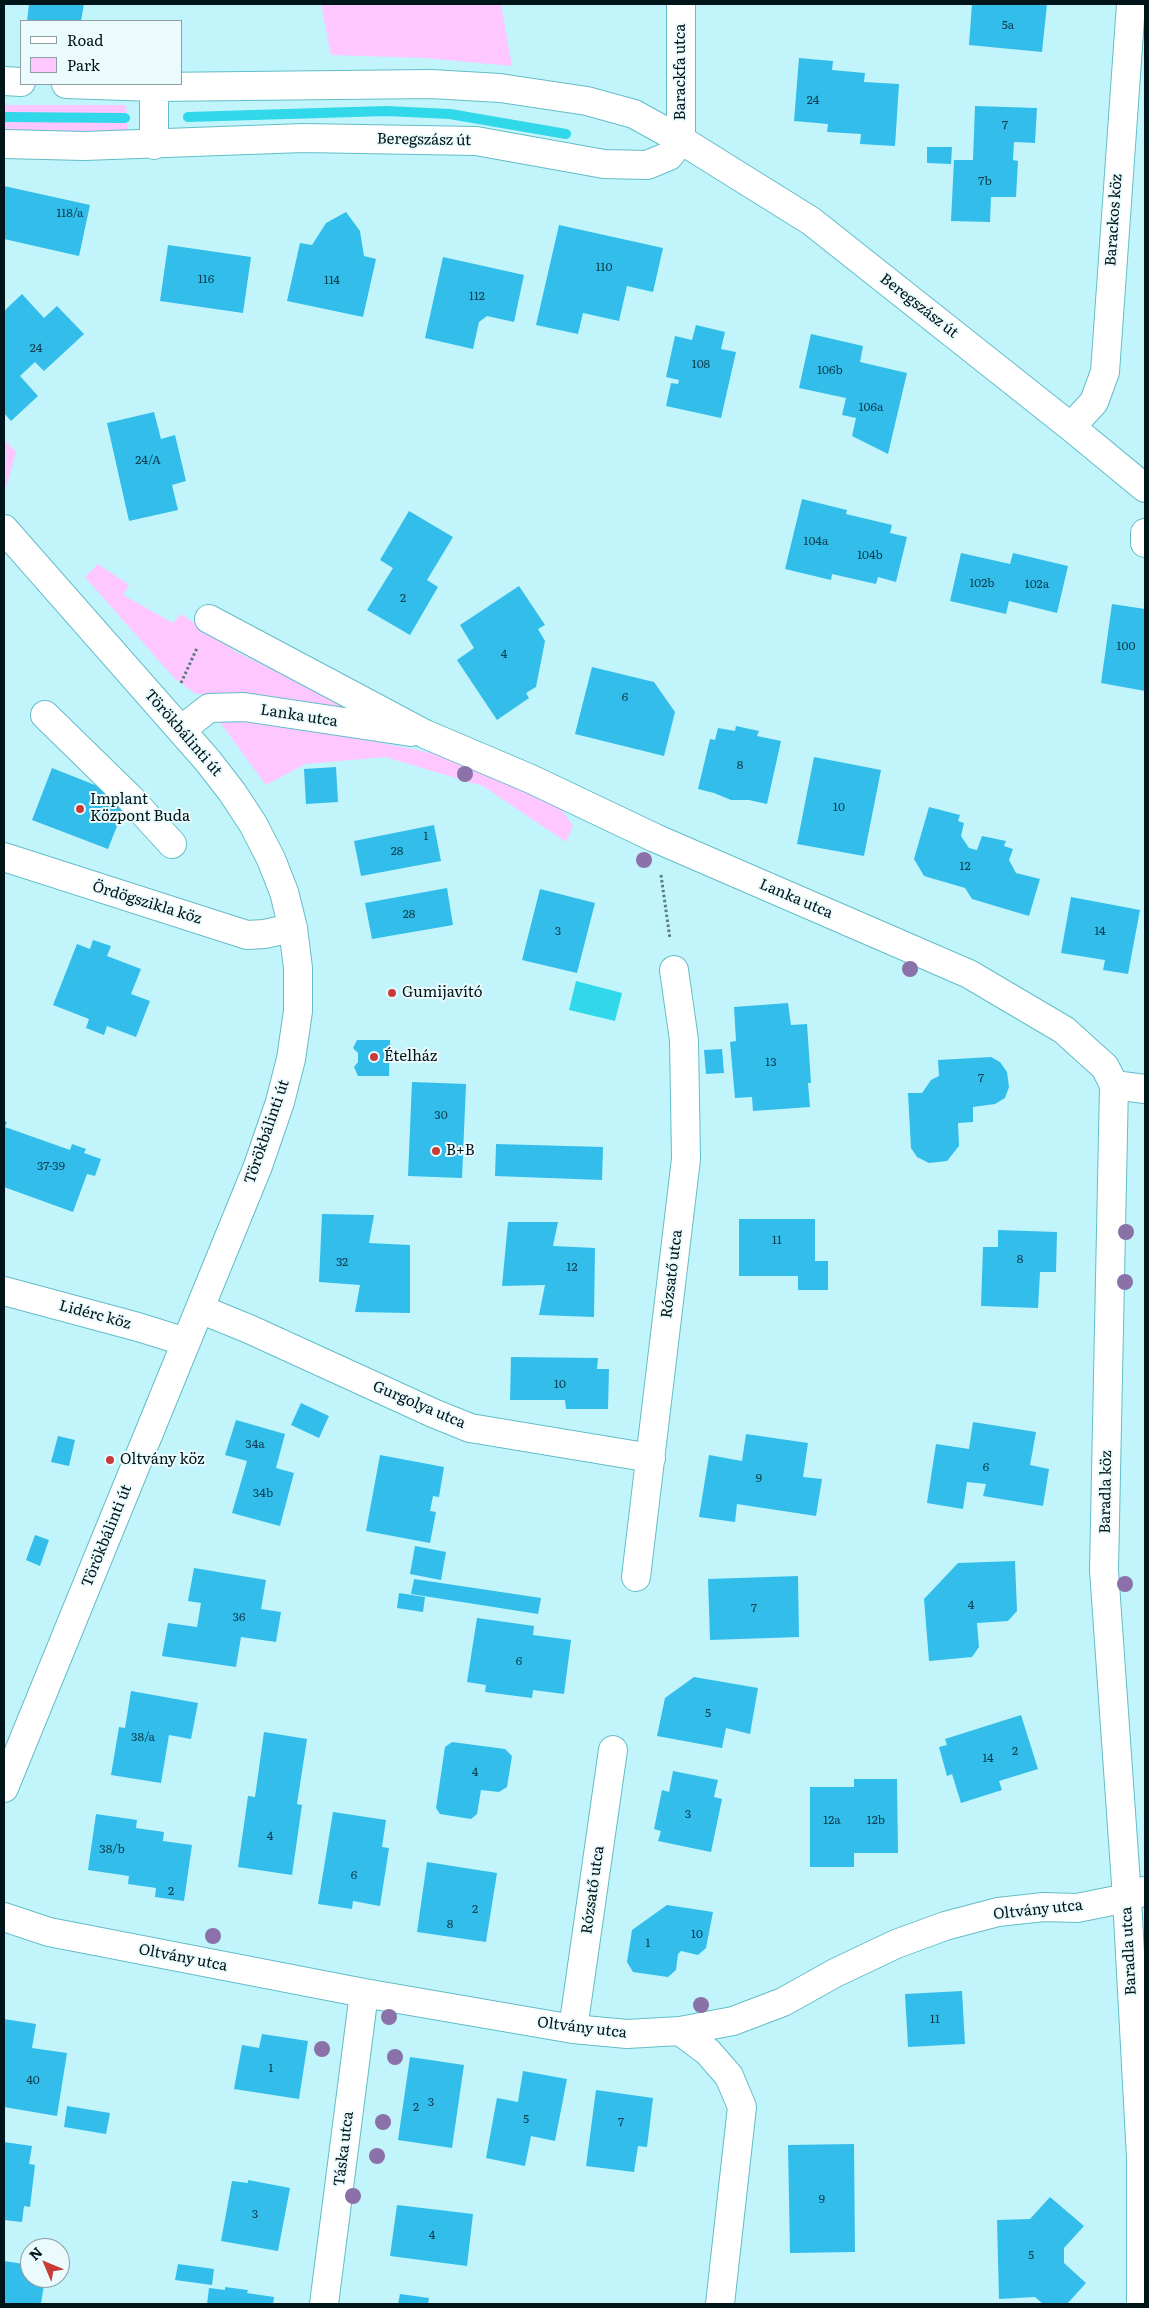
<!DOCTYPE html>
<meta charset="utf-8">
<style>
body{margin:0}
#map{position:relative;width:1149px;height:2308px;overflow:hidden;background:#c2f5fb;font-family:Literata,serif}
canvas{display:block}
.frame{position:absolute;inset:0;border:5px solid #001519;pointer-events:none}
.legend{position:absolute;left:20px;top:20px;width:162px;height:65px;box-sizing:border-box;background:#ebfbfd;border:1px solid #8d9fa2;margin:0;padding:6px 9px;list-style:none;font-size:15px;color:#001519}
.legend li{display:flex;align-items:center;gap:10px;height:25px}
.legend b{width:25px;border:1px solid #8d9fa2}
.north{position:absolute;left:20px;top:2238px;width:50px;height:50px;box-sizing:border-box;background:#ebfbfd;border:1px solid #8d9fa2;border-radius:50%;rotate:315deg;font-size:14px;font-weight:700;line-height:20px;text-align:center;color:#001519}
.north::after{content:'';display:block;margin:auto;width:18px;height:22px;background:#c93b38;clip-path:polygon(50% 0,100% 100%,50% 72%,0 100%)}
</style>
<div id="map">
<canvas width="1149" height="2308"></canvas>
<div class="frame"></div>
<ul class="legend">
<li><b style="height:6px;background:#fff"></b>Road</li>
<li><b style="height:14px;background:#fec7ff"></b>Park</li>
</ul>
<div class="north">N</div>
</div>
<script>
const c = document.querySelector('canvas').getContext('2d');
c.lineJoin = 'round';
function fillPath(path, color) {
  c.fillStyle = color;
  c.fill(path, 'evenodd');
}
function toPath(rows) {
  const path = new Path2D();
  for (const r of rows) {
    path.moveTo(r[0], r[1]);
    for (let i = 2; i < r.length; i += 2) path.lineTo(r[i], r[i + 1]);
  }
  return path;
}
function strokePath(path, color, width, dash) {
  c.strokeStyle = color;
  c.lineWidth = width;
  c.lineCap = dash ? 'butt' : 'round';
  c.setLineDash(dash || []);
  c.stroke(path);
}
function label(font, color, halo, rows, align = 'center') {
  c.font = font + ' Literata,serif';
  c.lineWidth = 4;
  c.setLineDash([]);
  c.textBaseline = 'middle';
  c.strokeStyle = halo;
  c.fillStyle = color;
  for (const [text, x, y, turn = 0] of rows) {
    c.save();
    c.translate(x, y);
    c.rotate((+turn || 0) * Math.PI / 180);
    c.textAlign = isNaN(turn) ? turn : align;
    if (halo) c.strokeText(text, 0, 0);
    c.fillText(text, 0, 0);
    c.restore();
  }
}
const green = toPath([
 [321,4,501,4,512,66,424,58,331,55],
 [4,105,126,105,128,130,124,137,4,134],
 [4,439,16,452,6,488,4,485],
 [98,564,129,585,123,595,173,623,181,614,235,651,366,717,258,697,196,694,174,678,85,577],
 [246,716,467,760,557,803,573,826,566,842,483,786,385,757,305,764,266,785,219,721]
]);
const water = toPath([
 [576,981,622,993,615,1021,569,1010]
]);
const stream = toPath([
 [4,117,125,118],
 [188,117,386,111,450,114,566,134]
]);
const building = toPath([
 [29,4,84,4,81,21,27,21],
 [972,4,1047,4,1042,52,969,45],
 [799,58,833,61,832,70,865,73,864,82,899,84,895,146,860,144,861,134,827,132,828,124,794,121],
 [975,106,1037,108,1035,143,1014,142,1013,160,1018,161,1016,197,991,197,990,222,951,221,954,160,973,160],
 [927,147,952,147,951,164,927,163],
 [4,186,90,205,79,256,4,239],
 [346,212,360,231,364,256,376,259,363,317,287,301,300,243,312,245,326,223],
 [559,225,663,248,653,292,627,286,619,321,583,313,578,334,536,325],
 [168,245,251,257,243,313,160,301],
 [443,257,524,275,514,322,487,316,479,322,473,349,425,338],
 [22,294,44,318,57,306,84,334,44,371,35,362,20,376,38,396,11,421,4,413,4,311],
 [696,325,725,332,721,349,736,352,721,418,666,406,671,383,678,384,679,380,666,377,675,336,692,340],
 [811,334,863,346,860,362,907,373,888,454,852,436,856,418,842,415,846,398,799,388],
 [154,412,161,439,175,435,186,481,172,485,178,510,129,521,107,423],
 [802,499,847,510,846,514,892,525,890,533,907,537,896,582,878,577,876,584,832,574,831,580,785,569],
 [409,511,453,537,427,580,438,587,410,635,367,610,393,568,380,560],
 [961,553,1010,564,1013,553,1068,566,1057,613,1009,601,1006,614,950,601],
 [519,586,545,625,538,629,545,641,536,687,526,693,529,698,497,720,457,660,474,648,460,625],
 [1112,604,1145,609,1145,691,1101,683],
 [592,667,654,682,675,712,664,756,575,734],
 [736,726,759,731,757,736,781,741,767,804,749,800,731,800,714,793,698,789,710,739,715,740,718,728,735,731],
 [814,757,881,770,864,856,797,844],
 [336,767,338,802,306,804,304,769],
 [52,768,128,798,108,849,32,820],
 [929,807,960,815,958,821,964,823,961,836,969,848,977,850,982,836,1006,841,1004,846,1013,849,1009,860,1016,873,1040,879,1029,916,972,899,965,888,924,876,914,859],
 [434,825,441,861,361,876,354,841],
 [447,888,453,925,372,939,365,903],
 [540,889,595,903,577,973,522,960],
 [1071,897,1140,910,1128,974,1103,970,1105,960,1061,953],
 [93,940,111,946,107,956,141,969,131,994,150,1001,136,1037,107,1026,104,1035,86,1028,89,1019,53,1005,77,944,90,949],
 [788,1003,791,1025,807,1024,811,1083,808,1083,810,1107,753,1111,752,1097,735,1098,730,1042,736,1041,734,1007],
 [357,1040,390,1040,389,1076,358,1076,354,1067,358,1062,358,1053,353,1048],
 [722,1049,724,1073,706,1074,704,1050],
 [991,1057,1000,1062,1007,1072,1009,1087,1005,1098,995,1104,973,1107,973,1122,958,1123,959,1146,947,1161,929,1163,917,1157,911,1148,908,1093,922,1093,931,1080,939,1076,938,1060],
 [412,1082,466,1084,462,1178,408,1176],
 [4,1121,7,1122,5,1127,70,1150,72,1144,86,1149,84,1153,101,1159,95,1176,87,1174,73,1212,4,1187],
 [496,1144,603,1147,602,1180,495,1176],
 [322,1214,374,1215,369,1243,410,1245,410,1313,355,1312,360,1285,319,1282],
 [739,1219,815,1219,815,1261,828,1261,828,1290,798,1290,798,1276,739,1276],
 [508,1222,558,1222,553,1246,595,1248,594,1317,539,1315,545,1285,502,1286],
 [998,1230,1057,1232,1056,1272,1040,1272,1038,1308,981,1306,983,1247,998,1247],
 [511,1357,598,1358,597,1369,609,1369,608,1409,566,1409,565,1400,510,1400],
 [301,1403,329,1416,319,1438,291,1425],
 [236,1420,285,1434,276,1468,294,1473,280,1526,232,1513,247,1461,225,1455],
 [973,1422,1036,1432,1030,1465,1049,1469,1043,1506,983,1496,986,1484,967,1482,963,1509,927,1503,936,1444,969,1449],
 [746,1434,808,1443,803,1477,822,1479,816,1516,737,1504,735,1522,699,1517,709,1455,742,1461],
 [58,1436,75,1440,69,1466,51,1462],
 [380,1455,444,1467,439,1497,433,1496,430,1511,436,1512,430,1543,366,1531],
 [35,1535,49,1540,40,1566,26,1560],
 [415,1546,446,1552,441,1580,410,1574],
 [1015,1561,1017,1611,1008,1621,977,1623,979,1647,972,1657,929,1661,924,1599,958,1563],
 [194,1568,266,1580,261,1609,281,1612,276,1642,241,1637,236,1667,162,1656,168,1623,197,1627,201,1603,188,1601],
 [798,1576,799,1637,710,1640,708,1579],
 [414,1579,541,1598,538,1614,411,1594],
 [399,1593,425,1597,423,1612,397,1608],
 [477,1618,534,1626,533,1635,571,1640,564,1694,533,1690,532,1698,485,1692,486,1685,467,1682],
 [694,1677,758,1688,750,1734,726,1728,722,1748,657,1736,665,1698],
 [131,1691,198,1703,191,1739,169,1735,161,1783,111,1775,119,1727,125,1728],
 [1021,1715,1038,1769,999,1781,1002,1790,961,1803,952,1774,947,1776,939,1747,947,1745,945,1739],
 [264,1732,307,1739,297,1804,302,1805,292,1875,238,1867,248,1796,255,1797],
 [452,1742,505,1749,512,1756,507,1787,499,1792,481,1790,477,1814,471,1819,440,1814,436,1808,445,1747],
 [673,1771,718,1780,714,1797,722,1799,711,1852,658,1841,661,1831,654,1829,662,1790,669,1792],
 [854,1779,897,1779,898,1853,854,1853,854,1867,810,1867,810,1787,854,1787],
 [333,1812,386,1820,382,1847,389,1848,380,1906,353,1901,352,1909,318,1904],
 [96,1814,137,1820,136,1828,164,1832,163,1841,192,1845,184,1901,155,1897,156,1888,128,1884,129,1876,88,1870],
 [427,1862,497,1873,486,1942,417,1932],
 [667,1905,713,1912,706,1948,698,1955,681,1951,678,1954,676,1970,668,1977,633,1972,627,1962,632,1930],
 [962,1991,965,2044,908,2047,905,1994],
 [4,2019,36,2024,32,2048,67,2053,57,2116,4,2107],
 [262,2034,308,2041,299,2099,234,2089,242,2045,259,2048],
 [410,2057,464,2065,452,2148,398,2140],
 [523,2071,567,2079,555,2141,531,2136,525,2166,486,2158,497,2098,518,2102],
 [596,2090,653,2098,647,2147,638,2146,634,2172,586,2166],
 [67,2106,110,2113,106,2134,64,2127],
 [4,2142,32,2146,29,2164,35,2165,30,2207,24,2206,22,2222,4,2220],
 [854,2144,855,2252,790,2253,788,2145],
 [248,2180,290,2188,278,2251,221,2241,232,2181,248,2183],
 [1050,2197,1084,2226,1064,2248,1064,2263,1086,2283,1067,2304,1043,2304,1035,2297,999,2299,997,2220,1030,2219],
 [397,2205,473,2214,467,2266,390,2256],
 [4,2261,30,2265,30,2278,45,2278,41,2304,4,2304],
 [178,2264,214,2269,212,2285,175,2280],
 [225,2287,248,2290,247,2293,274,2297,273,2304,207,2304,209,2288,225,2290],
 [400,2294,429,2298,428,2304,398,2304]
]);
const path = toPath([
 [181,683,197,648],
 [661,875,670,939]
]);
const minor = toPath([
 [681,4,681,140],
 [4,81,21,82],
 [66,84,154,87,431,84,500,88,587,101,634,114,681,140,811,221,1071,427,1145,488],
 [154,87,154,145],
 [4,144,84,146,303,138,476,141,604,164,647,165,669,156,681,140],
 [1071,427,1094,402,1105,372,1131,4],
 [4,529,208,761,232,792,253,824,271,859,284,892,293,928,298,968,298,1011,291,1059,280,1102,258,1166,4,1788],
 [1145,533,1145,543],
 [209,619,425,734,531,779,655,838,969,974,1064,1030,1105,1067,1114,1085,1104,1570,1127,1898,1141,2158,1141,2304],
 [45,715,130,798,172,844],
 [181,730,209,708,244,707,411,732],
 [4,857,247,935,264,934,293,928],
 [1114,1085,1145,1089],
 [4,1291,138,1327,186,1342],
 [200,1309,249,1329,433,1413,470,1428,651,1458],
 [636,1577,686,1159,684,1040,674,970],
 [4,1917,49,1932,364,1993,573,2029,627,2034,680,2031,733,2021,783,2002,835,1973,896,1944,945,1926,998,1912,1044,1907,1077,1908,1127,1898,1144,1891],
 [573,2029,613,1750],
 [680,2031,708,2052,729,2076,742,2107,720,2304],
 [324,2304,364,1993]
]);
const trees = [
 [465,774],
 [644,860],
 [910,969],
 [1126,1232],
 [1125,1282],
 [1125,1584],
 [213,1936],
 [701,2005],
 [389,2017],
 [322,2049],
 [395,2057],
 [383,2122],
 [377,2156],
 [353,2196]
];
const markers = [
 [80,809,5,"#c93b38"],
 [392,993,5,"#c93b38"],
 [374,1057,5,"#c93b38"],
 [436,1151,5,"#c93b38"],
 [110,1460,5,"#c93b38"]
];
const numberNames = [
 ["5a",1008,25],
 ["24",813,100],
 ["7",1005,125],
 ["7b",985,181],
 ["118/a",70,213],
 ["110",604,267],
 ["116",206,279],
 ["114",332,280],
 ["112",477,296],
 ["24",36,348],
 ["108",701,364],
 ["106b",830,370],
 ["106a",871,407],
 ["24/A",148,460],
 ["104a",816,541],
 ["104b",870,555],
 ["102b",982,583],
 ["102a",1037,584],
 ["2",403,598],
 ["100",1126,646],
 ["4",504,654],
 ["6",625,697],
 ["8",740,765],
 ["10",839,807],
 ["1",426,836],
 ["28",397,851],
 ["12",965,866],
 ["28",409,914],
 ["3",558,931],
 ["14",1100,931],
 ["13",771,1062],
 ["7",981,1078],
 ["30",441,1115],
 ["37-39",51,1166],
 ["11",777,1240],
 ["8",1020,1259],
 ["32",342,1262],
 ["12",572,1267],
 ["10",560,1384],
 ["34a",255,1444],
 ["6",986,1467],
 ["9",759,1478],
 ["34b",263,1493],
 ["4",971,1605],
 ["7",754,1608],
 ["36",239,1617],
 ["6",519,1661],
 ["5",708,1713],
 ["38/a",143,1737],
 ["2",1015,1751],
 ["14",988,1758],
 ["4",475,1772],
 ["3",688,1814],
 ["12a",832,1820],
 ["12b",876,1820],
 ["4",270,1836],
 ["38/b",112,1849],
 ["6",354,1875],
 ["2",171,1891],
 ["2",475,1909],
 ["8",450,1924],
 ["10",697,1934],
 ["1",648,1943],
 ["11",935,2019],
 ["1",271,2068],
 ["40",33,2080],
 ["3",431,2102],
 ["2",416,2107],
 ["5",526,2119],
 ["7",621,2122],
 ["9",822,2199],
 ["3",255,2214],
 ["4",432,2235],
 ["5",1031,2255]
];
const streetNames = [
 ["Barackfa utca",681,72,-90],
 ["Beregszász út",424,140,1],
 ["Barackos köz",1114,220,-86],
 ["Beregszász út",919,306,38],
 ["Lanka utca",299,716,9],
 ["Törökbálinti út",183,733,49],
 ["Lanka utca",796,899,23],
 ["Ördögszikla köz",147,903,17],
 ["Törökbálinti út",267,1132,-71],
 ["Rózsatő utca",672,1274,-83],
 ["Lidérc köz",95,1315,15],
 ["Gurgolya utca",419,1405,23],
 ["Baradla köz",1106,1492,-89],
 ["Törökbálinti út",107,1536,-68],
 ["Rózsatő utca",593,1890,-82],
 ["Oltvány utca",1038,1910,-6],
 ["Baradla utca",1129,1951,-93],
 ["Oltvány utca",183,1958,11],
 ["Oltvány utca",582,2028,7],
 ["Táska utca",344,2149,-83]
];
const poiNames = [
 ["Implant",90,800],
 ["Központ Buda",90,817],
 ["Gumijavító",402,993],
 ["Ételház",384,1057],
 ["B+B",446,1151],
 ["Oltvány köz",120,1460]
];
fillPath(green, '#fec7ff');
fillPath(water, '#30d8e9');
strokePath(stream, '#30d8e9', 10);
fillPath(building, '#33bdeb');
strokePath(minor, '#63bdc8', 30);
strokePath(path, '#597c81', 3, [2.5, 2.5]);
strokePath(minor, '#fff', 28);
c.fillStyle = '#8a71a7';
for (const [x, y] of trees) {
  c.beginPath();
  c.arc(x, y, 8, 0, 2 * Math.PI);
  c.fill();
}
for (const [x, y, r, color] of markers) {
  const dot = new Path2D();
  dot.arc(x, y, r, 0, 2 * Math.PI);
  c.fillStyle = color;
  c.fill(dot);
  strokePath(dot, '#ebfbfd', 2);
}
label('12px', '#0d3f4e', null, numberNames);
label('15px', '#001519', '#ebfbfd', streetNames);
label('15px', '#001519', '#ebfbfd', poiNames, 'left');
</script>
